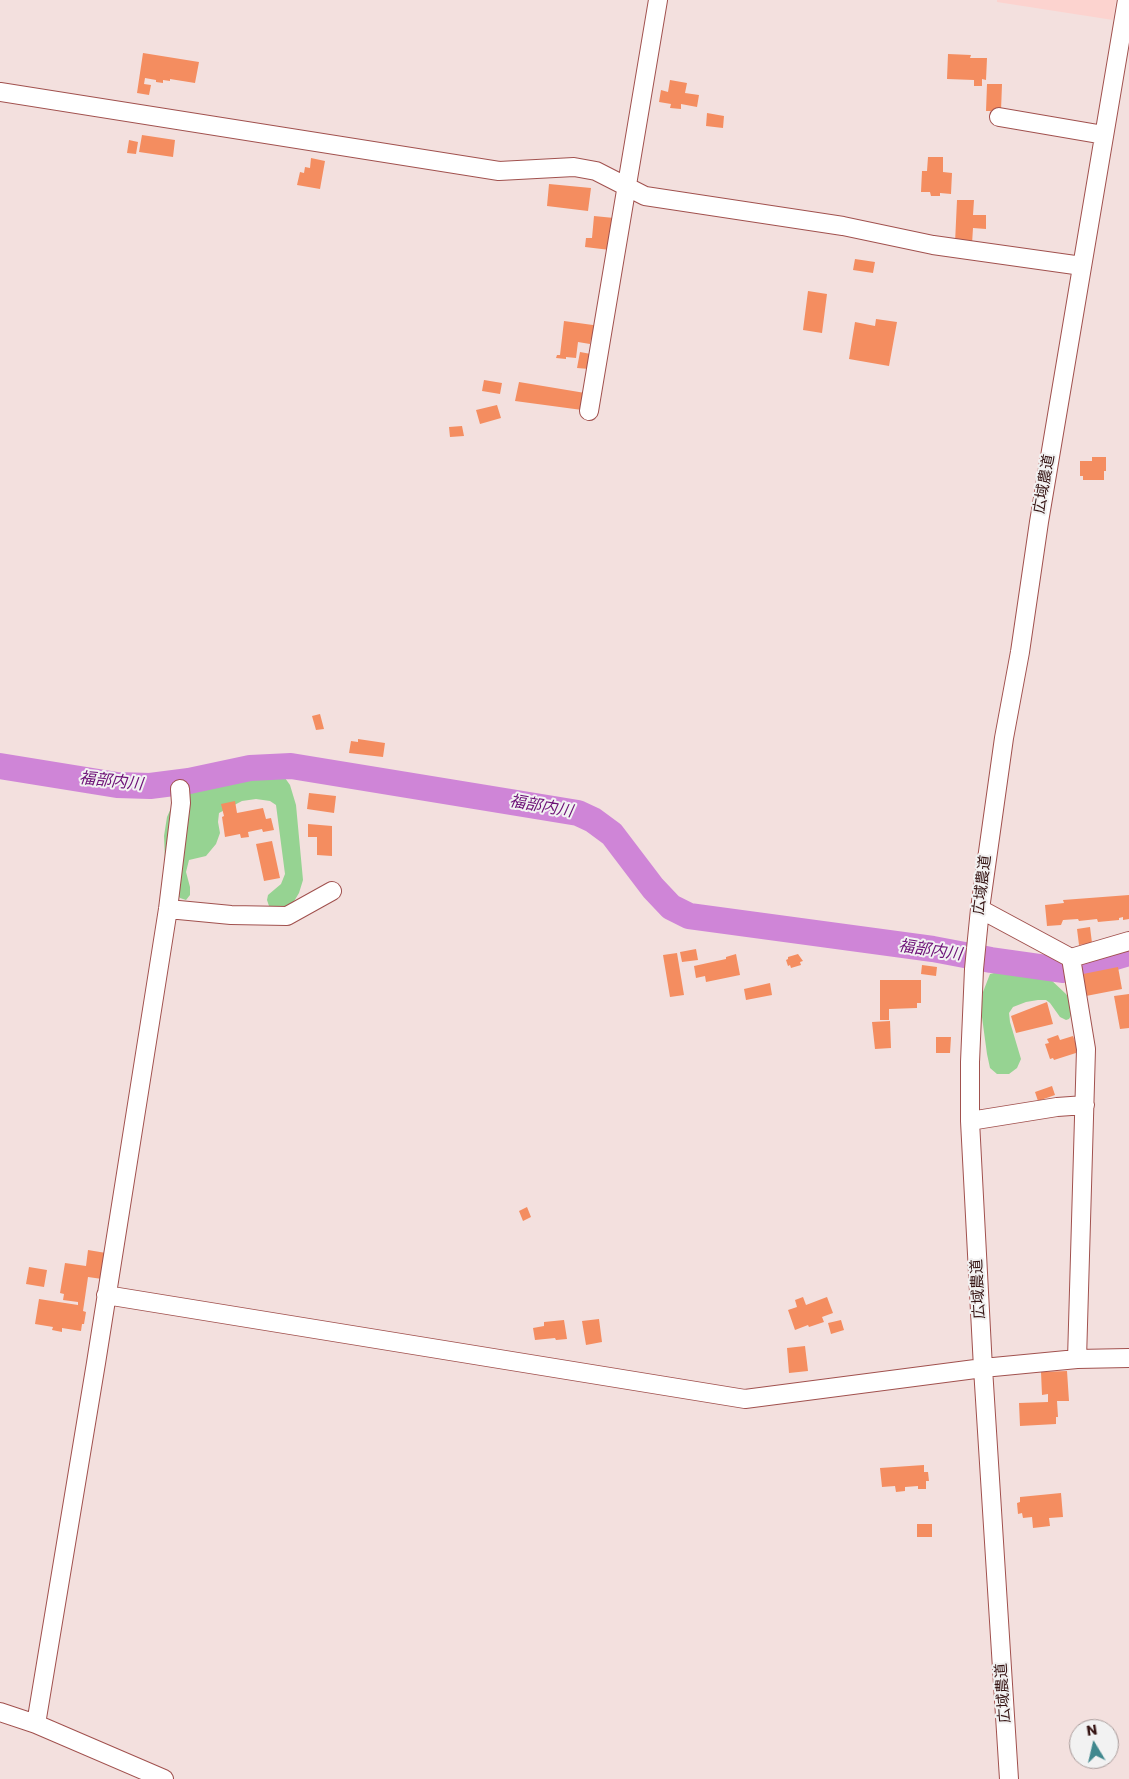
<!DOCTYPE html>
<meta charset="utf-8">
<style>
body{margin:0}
#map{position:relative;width:1129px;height:1779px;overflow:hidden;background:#f3e0de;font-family:Poppins,sans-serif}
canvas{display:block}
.north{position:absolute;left:1069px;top:1719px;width:50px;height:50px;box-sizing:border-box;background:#f2f2f2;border:1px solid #a79a99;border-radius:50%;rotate:351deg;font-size:14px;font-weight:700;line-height:20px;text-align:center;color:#361514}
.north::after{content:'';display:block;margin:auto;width:18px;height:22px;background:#40888e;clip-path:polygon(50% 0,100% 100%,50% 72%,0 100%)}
</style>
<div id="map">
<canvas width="1129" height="1779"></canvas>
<div class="north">N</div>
</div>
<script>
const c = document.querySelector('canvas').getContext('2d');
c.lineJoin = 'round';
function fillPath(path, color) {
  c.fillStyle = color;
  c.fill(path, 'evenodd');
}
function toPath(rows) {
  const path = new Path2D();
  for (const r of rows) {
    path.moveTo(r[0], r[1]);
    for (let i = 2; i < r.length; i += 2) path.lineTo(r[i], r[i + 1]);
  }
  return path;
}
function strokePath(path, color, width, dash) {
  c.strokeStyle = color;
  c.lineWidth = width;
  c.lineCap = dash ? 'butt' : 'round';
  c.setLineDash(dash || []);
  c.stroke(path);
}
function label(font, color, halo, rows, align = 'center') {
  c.font = font + ' Poppins,"Noto Sans JP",sans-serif';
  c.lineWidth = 4;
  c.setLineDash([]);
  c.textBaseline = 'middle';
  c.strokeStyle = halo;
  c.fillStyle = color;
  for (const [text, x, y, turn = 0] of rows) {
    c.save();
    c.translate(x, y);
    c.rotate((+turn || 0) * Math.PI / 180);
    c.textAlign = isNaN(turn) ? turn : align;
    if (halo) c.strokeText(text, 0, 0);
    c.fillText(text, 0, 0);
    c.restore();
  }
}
const built = toPath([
 [997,0,1116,0,1113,20,997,2]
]);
const green = toPath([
 [277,773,285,778,290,785,296,805,303,880,299,893,293,903,283,908,273,910,269,906,267,900,268,895,281,884,285,874,276,805,270,801,256,799,242,801,219,813,218,822,220,833,216,844,206,856,189,860,186,872,190,887,190,895,186,900,180,898,168,880,165,861,164,836,167,817,171,808,195,788,235,774],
 [1010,969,1024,970,1049,978,1066,994,1072,1002,1073,1012,1069,1019,1066,1020,1060,1017,1050,1003,1046,1000,1038,1000,1026,1002,1013,1007,1009,1013,1010,1022,1021,1059,1017,1068,1009,1074,997,1074,990,1068,987,1054,981,1010,983,992,990,974]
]);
const river = toPath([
 [0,766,117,785,150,786,189,781,250,768,291,766,578,813,593,820,612,834,653,888,671,907,689,916,933,949,991,960,1062,970,1095,963,1129,953]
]);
const building = toPath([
 [143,53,199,62,195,83,170,79,170,81,163,80,163,83,156,82,156,80,145,78,144,84,151,85,149,95,137,93],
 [948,54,971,55,970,58,987,58,986,80,982,79,982,86,974,86,974,80,947,79],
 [670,80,687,83,685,93,699,95,697,107,681,104,681,109,670,108,671,104,659,102,661,90,668,92],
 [987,84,1002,84,1001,111,986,111],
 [707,113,724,116,723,128,706,126],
 [142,135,175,140,173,157,139,152],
 [129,140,138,142,136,154,127,153],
 [928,157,943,157,943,172,952,173,951,194,940,193,940,196,931,196,930,192,921,192,922,171,927,171],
 [311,158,325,161,320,189,297,185,300,172,304,173,305,167,310,168],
 [549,184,591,188,588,211,547,206],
 [957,200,974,200,973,215,986,215,986,229,973,228,972,244,955,243],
 [594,216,614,218,610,250,585,247,586,238,592,238],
 [855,259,875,262,873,273,853,270],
 [808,291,827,294,822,333,803,330],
 [876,319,897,322,889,366,849,359,855,322,875,326],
 [564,321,600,326,598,340,591,339,590,344,578,342,576,358,566,357,566,359,556,358,557,355,560,355],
 [580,352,591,354,589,369,577,368],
 [484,380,502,383,500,394,482,391],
 [519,382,585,393,582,410,515,401],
 [497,405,501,418,480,424,476,410],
 [462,426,464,436,450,437,449,427],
 [1092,457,1106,457,1106,471,1104,471,1104,480,1083,480,1083,476,1080,476,1080,461,1092,461],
 [320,714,324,729,316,730,312,716],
 [358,739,385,743,383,757,349,753,351,741,358,742],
 [309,793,336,796,334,813,307,809],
 [235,801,237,813,263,808,266,819,271,818,274,830,263,832,262,829,248,832,249,837,241,838,240,834,225,837,222,817,224,816,221,804],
 [308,824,332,826,332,856,317,855,317,837,308,837],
 [272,841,280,878,264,881,256,844],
 [1129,895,1129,919,1123,920,1123,917,1119,918,1119,920,1098,922,1097,919,1079,921,1078,919,1063,920,1061,925,1047,926,1045,905,1064,903,1063,900],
 [1090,927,1092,943,1079,945,1077,929],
 [696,949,698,960,682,962,680,952],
 [677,953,684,995,670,997,663,955],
 [736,954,740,975,706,982,705,976,696,978,694,966,726,959,726,957],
 [798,954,803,961,800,962,801,965,791,968,790,965,788,966,786,960,788,959,788,957],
 [922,965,937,967,936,976,921,974],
 [1118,967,1122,989,1086,996,1083,974],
 [880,980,921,980,921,1003,917,1003,917,1008,889,1009,889,1020,880,1020],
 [770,983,772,995,746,1000,744,989],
 [1129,994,1129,1028,1120,1029,1114,996],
 [1047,1002,1053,1024,1016,1033,1011,1016],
 [890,1021,891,1048,875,1049,872,1022],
 [1058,1035,1060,1040,1073,1036,1079,1052,1054,1060,1053,1058,1050,1059,1045,1044,1049,1043,1047,1039],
 [936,1037,951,1037,950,1053,936,1053],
 [1052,1086,1055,1095,1038,1101,1035,1092],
 [527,1207,531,1217,523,1221,519,1211],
 [88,1250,106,1253,102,1279,88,1277,83,1311,86,1312,84,1324,82,1324,81,1331,62,1328,62,1332,52,1330,53,1327,35,1324,39,1299,78,1305,78,1302,63,1300,64,1294,60,1293,65,1263,86,1266],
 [29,1267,47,1270,44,1287,26,1284],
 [803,1297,806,1305,827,1297,833,1313,822,1317,824,1322,809,1327,808,1325,795,1330,788,1310,797,1307,795,1300],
 [599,1319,602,1342,586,1345,582,1321],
 [564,1320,567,1339,556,1340,555,1338,535,1340,533,1328,544,1326,544,1322],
 [841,1320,844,1330,831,1334,828,1323],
 [805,1346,808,1371,789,1373,787,1348],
 [1067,1371,1069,1401,1057,1401,1058,1417,1056,1417,1056,1424,1020,1426,1019,1403,1048,1402,1048,1394,1042,1395,1041,1372],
 [924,1465,924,1472,928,1472,929,1481,926,1481,926,1489,918,1489,918,1486,905,1487,905,1491,896,1492,895,1486,882,1487,880,1468],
 [1061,1493,1063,1517,1049,1518,1050,1526,1033,1528,1032,1517,1023,1518,1022,1513,1018,1514,1017,1503,1020,1502,1020,1497],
 [917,1524,932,1524,932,1537,917,1537]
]);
const minor = toPath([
 [0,92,499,171,574,167,596,171,645,196,843,226,933,245,1082,266],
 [999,117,1104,135],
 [589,411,658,0],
 [168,909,231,915,287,916,332,891],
 [980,909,1071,958,1129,941],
 [1071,958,1086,1049,1077,1359],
 [970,1121,1057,1107,1085,1105],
 [106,1295,745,1399,983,1368,1077,1359,1129,1358],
 [0,1712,36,1724,164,1779],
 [36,1724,96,1363,168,909,181,803,180,789],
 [1009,1779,983,1368,970,1121,970,1062,974,969,980,909,1004,738,1020,652,1039,522,1127,0]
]);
const streetNames = [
 ["広域農道",1045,484,-80],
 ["広域農道",983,885,-83],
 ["広域農道",979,1289,-93],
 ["広域農道",1004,1693,-94]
];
const waterNames = [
 ["福部内川",111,782,6],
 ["福部内川",541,807,10],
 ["福部内川",930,951,8]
];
fillPath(built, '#fcd3cf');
fillPath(green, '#96d392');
strokePath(river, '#cf85d7', 26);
fillPath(building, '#f48d60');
strokePath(minor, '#a1514e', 20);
strokePath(minor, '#fff', 18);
label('15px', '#361514', '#f2f2f2', streetNames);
label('italic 16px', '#6c0f76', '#f2f2f2', waterNames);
</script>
